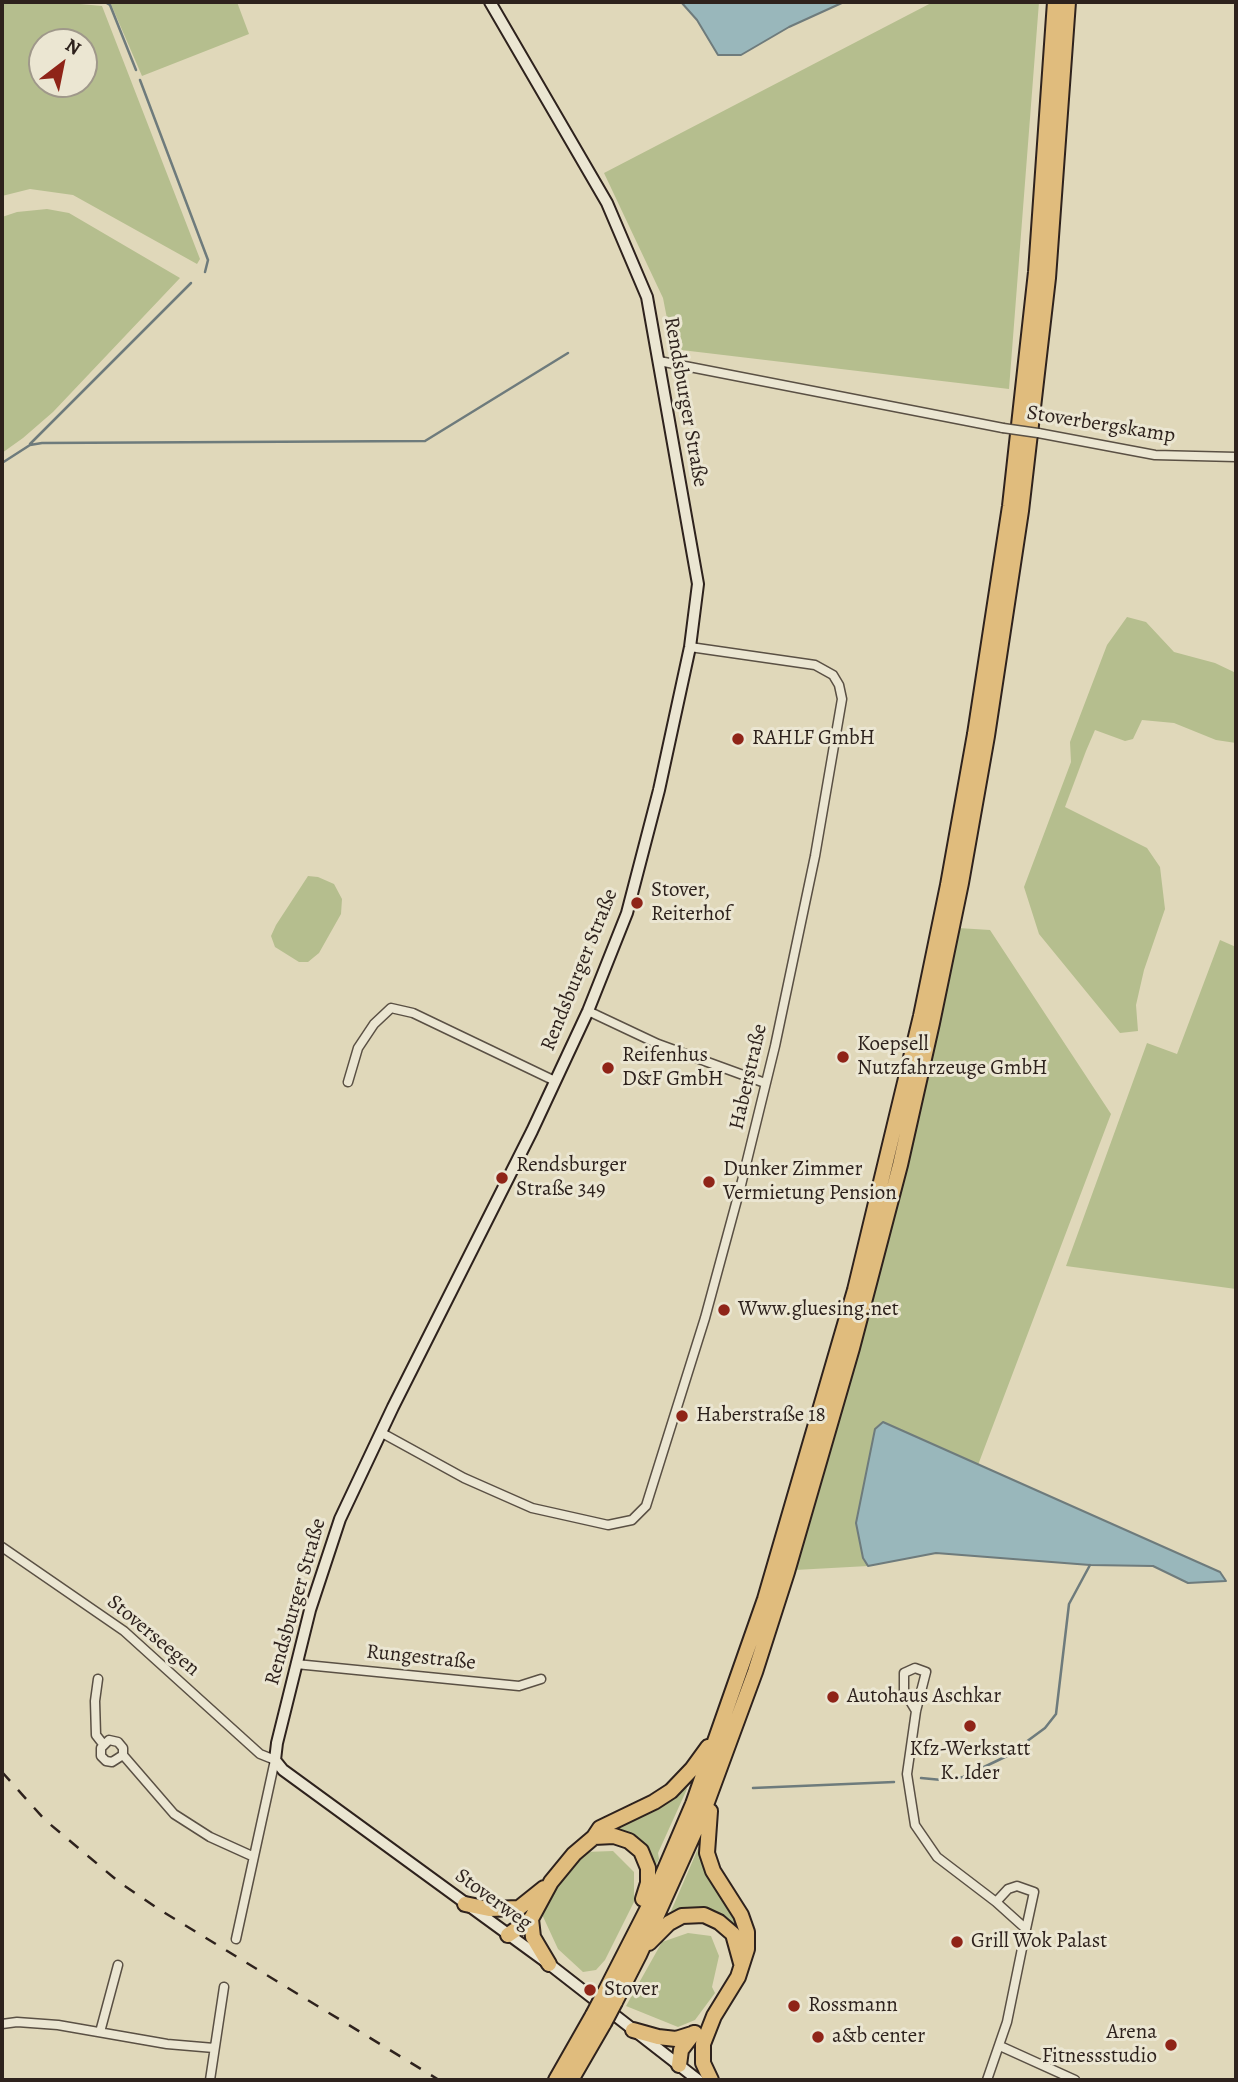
<!DOCTYPE html>
<meta charset="utf-8">
<style>
body{margin:0}
#map{position:relative;width:1238px;height:2082px;overflow:hidden;background:#e0d8ba;font-family:Alegreya,serif}
canvas{display:block}
.frame{position:absolute;inset:0;border:4px solid #2e221d;pointer-events:none}
.north{position:absolute;left:28px;top:28px;width:70px;height:70px;box-sizing:border-box;background:#ebe6d2;border:2px solid #9f988a;border-radius:50%;rotate:32deg;font-size:19px;font-weight:700;line-height:28px;text-align:center;color:#2e221d}
.north::after{content:'';display:block;margin:auto;width:24px;height:32px;background:#8f2418;clip-path:polygon(50% 0,100% 100%,50% 72%,0 100%)}
</style>
<div id="map">
<canvas width="1238" height="2082"></canvas>
<div class="frame"></div>
<div class="north">N</div>
</div>
<script>
const c = document.querySelector('canvas').getContext('2d');
c.lineJoin = 'round';
function fillPath(path, color) {
  c.fillStyle = color;
  c.fill(path, 'evenodd');
}
function toPath(rows) {
  const path = new Path2D();
  for (const r of rows) {
    path.moveTo(r[0], r[1]);
    for (let i = 2; i < r.length; i += 2) path.lineTo(r[i], r[i + 1]);
  }
  return path;
}
function strokePath(path, color, width, dash) {
  c.strokeStyle = color;
  c.lineWidth = width;
  c.lineCap = dash ? 'butt' : 'round';
  c.setLineDash(dash || []);
  c.stroke(path);
}
function label(font, color, halo, rows, align = 'center') {
  c.font = font + ' Alegreya,serif';
  c.lineWidth = 6;
  c.setLineDash([]);
  c.textBaseline = 'middle';
  c.strokeStyle = halo;
  c.fillStyle = color;
  for (const [text, x, y, turn = 0] of rows) {
    c.save();
    c.translate(x, y);
    c.rotate((+turn || 0) * Math.PI / 180);
    c.textAlign = isNaN(turn) ? turn : align;
    if (halo) c.strokeText(text, 0, 0);
    c.fillText(text, 0, 0);
    c.restore();
  }
}
const green = toPath([
 [2,2,58,2,102,6,200,259,197,264,73,195,30,189,2,196],
 [42,42,84,42,84,84,42,84],
 [110,2,237,2,249,34,142,76],
 [933,2,1039,2,1009,389,673,349,663,298,604,173],
 [47,209,69,213,180,278,53,412,23,438,2,453,2,217,17,212],
 [1127,617,1146,622,1174,652,1215,663,1236,673,1236,743,1216,740,1174,723,1142,720,1133,739,1125,741,1095,730,1086,751,1065,807,1147,848,1160,867,1165,909,1144,970,1136,1005,1138,1031,1120,1033,1039,934,1024,887,1071,762,1070,742,1107,645],
 [308,876,318,877,334,884,342,899,341,914,319,953,308,962,299,962,275,947,271,936,276,925],
 [958,928,990,930,1111,1114,978,1465,883,1422,863,1558,868,1566,795,1570,848,1389,891,1225],
 [1220,940,1236,947,1236,1289,1066,1266,1147,1043,1177,1054],
 [686,1784,687,1789,658,1853,659,1859,654,1869,610,1831],
 [700,1844,703,1859,731,1906,744,1942,723,1919,668,1918],
 [613,1851,634,1872,634,1902,605,1960,596,1970,583,1972,558,1949,540,1910,585,1852],
 [688,1933,711,1936,719,1956,712,1987,715,1993,695,2020,678,2027,626,2006,662,1942]
]);
const water = toPath([
 [681,2,844,2,789,27,741,55,718,55,697,20,681,2],
 [883,1422,1220,1572,1226,1581,1188,1583,1153,1566,1090,1565,936,1553,868,1566,863,1558,856,1523,875,1429,883,1422]
]);
const stream = toPath([
 [105,2,110,5,136,70],
 [140,80,208,260,205,272],
 [30,444,191,283],
 [2,463,30,445,42,443,425,441,568,353],
 [921,1778,942,1780,963,1777,1007,1756,1045,1728,1056,1714,1069,1604,1090,1565],
 [753,1788,894,1782]
]);
const street = toPath([
 [659,361,1003,428],
 [1038,433,1155,455,1236,457],
 [588,1011,658,1044,765,1083],
 [348,1082,358,1048,374,1024,391,1008,413,1013,555,1081],
 [382,1433,464,1478,532,1508,608,1525,632,1520,646,1506,705,1318,741,1185,775,1046,815,856,842,699,839,685,833,675,815,665,690,647],
 [2,1547,124,1631,260,1754,275,1760,236,1939],
 [296,1664,519,1686,541,1679],
 [98,1679,95,1701,96,1735,103,1744],
 [916,1711,904,1691,904,1673,915,1668,926,1672,916,1711,907,1774,915,1825,937,1857,996,1902,1026,1929,1007,2022,987,2080],
 [123,1755,112,1762,106,1761,101,1756,101,1748,109,1740,118,1742,123,1748,123,1755,174,1814,210,1837,252,1856],
 [996,1902,1008,1889,1017,1886,1034,1892,1026,1929],
 [2,2024,17,2022,58,2025,167,2044,214,2048],
 [100,2032,118,1965],
 [1000,2046,1075,2080],
 [210,2080,224,1987]
]);
const secondary = toPath([
 [490,2,607,203,647,297,698,584,690,647,659,790,627,913,588,1011,532,1131,393,1407,340,1519,310,1610,277,1743,275,1760,283,1770,549,1964,698,2080]
]);
const highway = toPath([
 [710,1811,707,1853,713,1871,741,1915,747,1932,747,1949,738,1977,714,2016,703,2044,703,2063,711,2080],
 [594,1837,614,1836,629,1841,641,1851,648,1868,648,1883,643,1899],
 [465,1904,489,1909,519,1908,544,1888],
 [531,1919,533,1937,549,1964],
 [508,1935,531,1919,551,1882,574,1854,594,1837,600,1828,654,1802,671,1791,692,1769,708,1747],
 [649,1943,669,1923,682,1916,704,1915,719,1922,733,1934,741,1963],
 [604,1994,651,1902,693,1804,765,1599,855,1290,921,1016,948,885,975,734,1010,506,1036,272,1055,2],
 [615,2002,639,1955,703,1813,755,1672,787,1572,852,1348,900,1165,932,1023,961,883,987,736,1021,511,1048,278,1068,2],
 [633,2030,658,2037,676,2039,695,2033],
 [679,2065,681,2050,694,2033],
 [556,2080,593,2015],
 [571,2080,604,2023]
]);
const rail = toPath([
 [2,1772,45,1820,119,1882,160,1910,439,2080]
]);
const streetBridge = toPath([
 [1003,428,1038,433]
]);
const highwayBridge = toPath([
 [593,2015,604,1994],
 [604,2023,615,2002]
]);
const markers = [
 [738,739,7,"#8f2418"],
 [637,903,7,"#8f2418"],
 [843,1057,7,"#8f2418"],
 [608,1068,7,"#8f2418"],
 [502,1178,7,"#8f2418"],
 [709,1182,7,"#8f2418"],
 [724,1310,7,"#8f2418"],
 [682,1416,7,"#8f2418"],
 [833,1697,7,"#8f2418"],
 [970,1726,7,"#8f2418"],
 [957,1942,7,"#8f2418"],
 [590,1990,7,"#8f2418"],
 [794,2006,7,"#8f2418"],
 [818,2037,7,"#8f2418"],
 [1171,2045,7,"#8f2418"]
];
const streetNames = [
 ["Rendsburger Straße",685,402,80],
 ["Stoverbergskamp",1101,425,9],
 ["Rendsburger Straße",580,970,-68],
 ["Haberstraße",749,1077,-77],
 ["Rendsburger Straße",296,1602,-74],
 ["Stoverseegen",153,1636,40],
 ["Rungestraße",421,1658,6],
 ["Stoverweg",493,1900,36]
];
const poiNames = [
 ["RAHLF GmbH",752,739],
 ["Stover,",651,891],
 ["Reiterhof",651,915],
 ["Koepsell",857,1045],
 ["Nutzfahrzeuge GmbH",857,1069],
 ["Reifenhus",622,1056],
 ["D&F GmbH",622,1080],
 ["Rendsburger",516,1166],
 ["Straße 349",516,1190],
 ["Dunker Zimmer",723,1170],
 ["Vermietung Pension",723,1194],
 ["Www.gluesing.net",738,1310],
 ["Haberstraße 18",696,1416],
 ["Autohaus Aschkar",847,1697],
 ["Kfz-Werkstatt",970,1750,"center"],
 ["K. Ider",970,1774,"center"],
 ["Grill Wok Palast",971,1942],
 ["Stover",604,1990],
 ["Rossmann",808,2006],
 ["Arena",1157,2033,"right"],
 ["Fitnessstudio",1157,2057,"right"],
 ["a&b center",832,2037]
];
fillPath(green, '#b5be8e');
fillPath(water, '#99b7bb');
strokePath(water, '#6e7b7c', 2);
strokePath(stream, '#6e7b7c', 2.5);
strokePath(street, '#5a5044', 11);
strokePath(secondary, '#2e221d', 14);
strokePath(highway, '#2e221d', 18);
strokePath(street, '#ebe6d2', 8);
strokePath(secondary, '#ebe6d2', 10);
strokePath(highway, '#e0bc7d', 14);
strokePath(rail, '#2e221d', 2.5, [12, 12]);
strokePath(streetBridge, '#5a5044', 11, []);
strokePath(highwayBridge, '#2e221d', 18, []);
strokePath(streetBridge, '#ebe6d2', 8);
strokePath(highwayBridge, '#e0bc7d', 14);
for (const [x, y, r, color] of markers) {
  const dot = new Path2D();
  dot.arc(x, y, r, 0, 2 * Math.PI);
  c.fillStyle = color;
  c.fill(dot);
  strokePath(dot, '#ebe6d2', 2.5);
}
label('21px', '#2e221d', '#ebe6d2', streetNames);
label('21px', '#2e221d', '#ebe6d2', poiNames, 'left');
</script>
